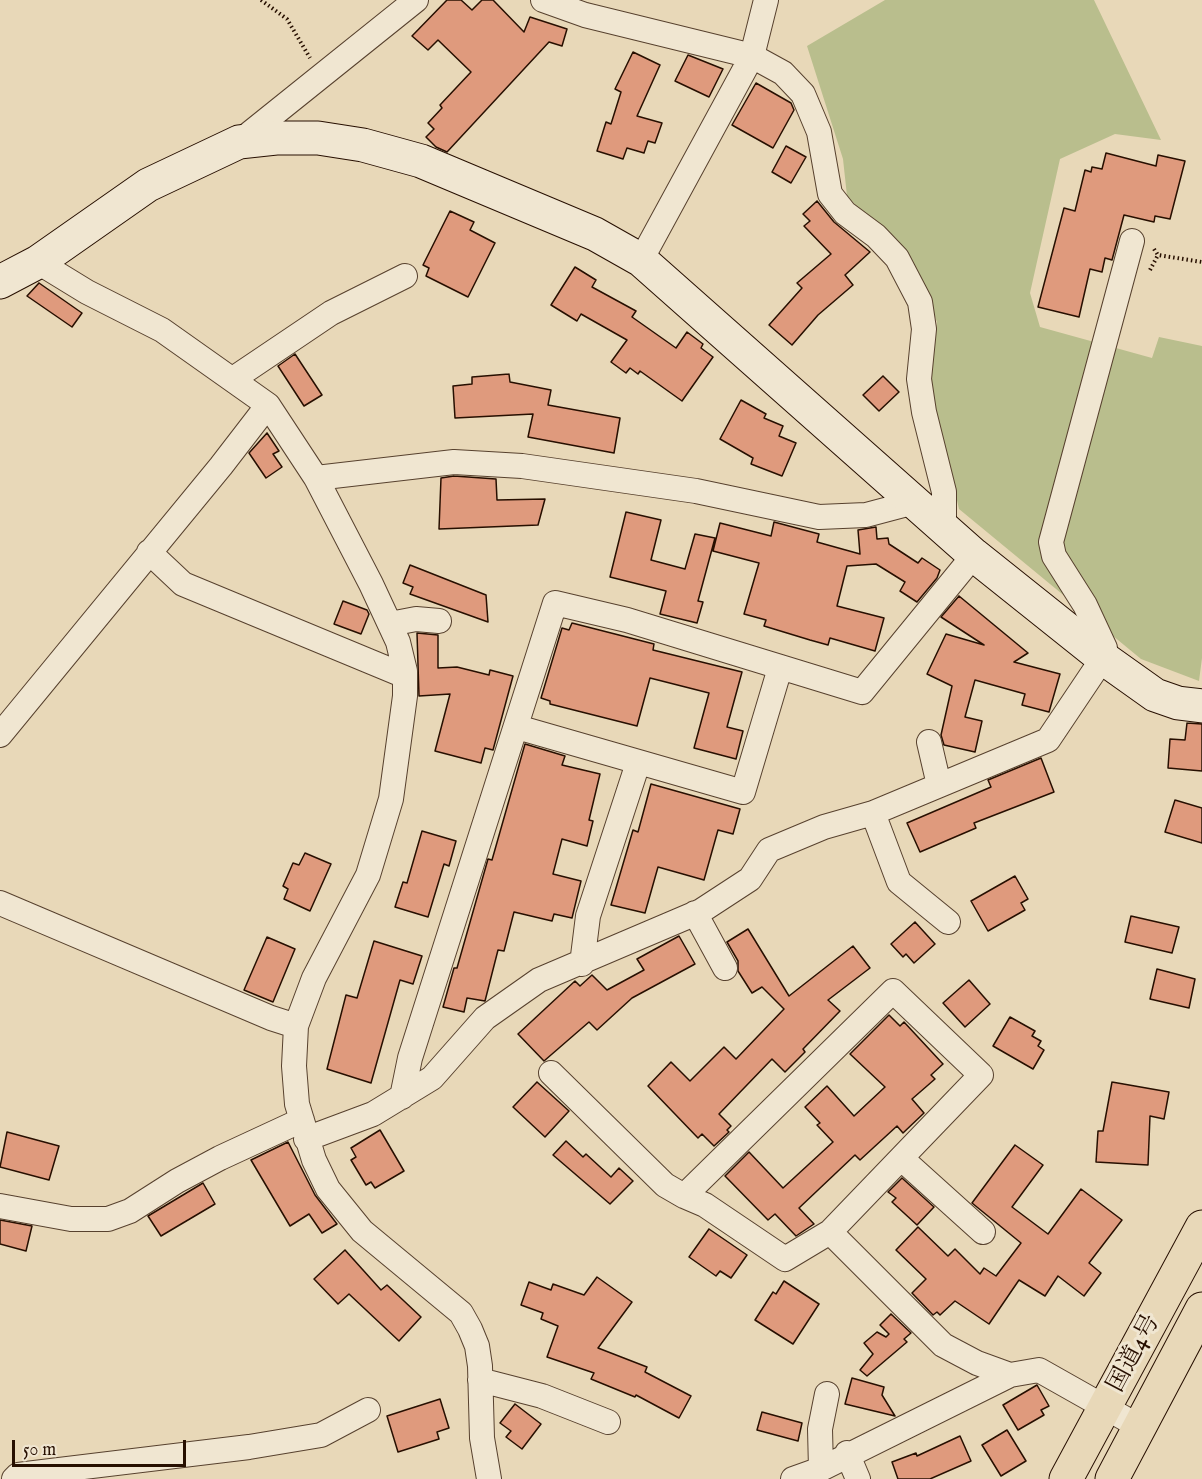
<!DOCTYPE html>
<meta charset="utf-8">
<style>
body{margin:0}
#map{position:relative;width:1202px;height:1479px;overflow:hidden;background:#e8d8b8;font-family:"IM FELL English",serif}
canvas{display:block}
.scale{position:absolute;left:12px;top:1440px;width:174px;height:27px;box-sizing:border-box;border:3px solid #270f00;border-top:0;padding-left:8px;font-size:18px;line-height:21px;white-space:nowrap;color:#270f00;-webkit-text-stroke:4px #f0e6d1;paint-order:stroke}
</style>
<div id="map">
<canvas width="1202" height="1479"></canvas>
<div class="scale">50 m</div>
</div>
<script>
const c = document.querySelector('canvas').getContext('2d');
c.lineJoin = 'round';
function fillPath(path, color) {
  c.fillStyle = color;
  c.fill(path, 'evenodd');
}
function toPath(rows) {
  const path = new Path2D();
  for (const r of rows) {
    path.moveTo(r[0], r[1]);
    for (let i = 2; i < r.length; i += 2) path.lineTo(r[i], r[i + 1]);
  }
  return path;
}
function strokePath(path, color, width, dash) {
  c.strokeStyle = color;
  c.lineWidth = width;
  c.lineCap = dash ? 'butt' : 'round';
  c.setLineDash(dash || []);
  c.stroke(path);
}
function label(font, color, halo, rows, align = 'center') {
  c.font = font + ' "IM FELL English","Noto Serif JP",serif';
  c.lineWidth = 6;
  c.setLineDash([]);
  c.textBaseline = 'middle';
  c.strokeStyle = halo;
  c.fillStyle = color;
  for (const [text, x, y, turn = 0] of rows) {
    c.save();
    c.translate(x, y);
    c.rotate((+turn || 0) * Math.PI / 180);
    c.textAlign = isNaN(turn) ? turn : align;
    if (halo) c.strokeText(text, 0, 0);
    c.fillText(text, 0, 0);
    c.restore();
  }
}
const green = toPath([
 [885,0,1094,0,1161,140,1115,134,1060,159,1030,293,1040,327,1152,358,1159,337,1202,346,1202,658,1199,681,1141,659,959,509,930,383,937,322,917,270,847,196,843,159,807,46]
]);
const building = toPath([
 [447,0,461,0,472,10,482,0,493,0,524,32,530,17,567,29,562,46,549,42,447,152,436,147,426,137,434,129,428,123,442,108,440,105,471,72,438,40,428,50,412,36,447,0],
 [633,52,660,65,637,116,662,123,655,143,648,141,644,153,627,148,623,159,597,151,606,122,611,124,621,92,615,89,633,52],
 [688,55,723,69,709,97,675,81,688,55],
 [756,83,791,103,794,110,773,148,732,125,756,83],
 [786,146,806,157,791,183,772,172,786,146],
 [1106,153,1156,166,1158,155,1185,161,1170,219,1155,216,1154,222,1124,215,1112,260,1105,258,1102,272,1090,269,1079,317,1038,307,1064,208,1075,211,1085,170,1091,172,1092,167,1102,169,1106,153],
 [817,201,834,222,870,252,845,275,853,285,818,315,792,345,769,325,802,288,797,283,831,254,804,226,810,221,803,214,817,201],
 [450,211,474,222,470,230,495,243,468,297,426,276,429,268,423,265,450,211],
 [575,267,596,280,592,287,636,311,632,317,676,348,687,332,703,344,701,348,713,357,682,401,640,371,638,374,630,368,626,373,611,362,627,340,581,314,577,321,551,305,575,267],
 [39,283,82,313,72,327,27,296,39,283],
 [295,354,322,395,304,406,278,366,295,354],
 [509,374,510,382,551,390,548,405,620,418,614,453,528,437,533,414,455,418,453,386,472,384,472,377,509,374],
 [883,376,899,392,879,411,863,395,883,376],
 [741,400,766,414,764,418,783,426,779,436,796,443,782,476,751,464,753,458,720,439,741,400],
 [267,433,279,451,273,454,282,467,266,478,249,453,267,433],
 [454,476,496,479,497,500,545,499,538,525,439,529,441,478,454,476],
 [626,512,661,520,651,560,685,569,695,534,715,538,698,601,703,602,697,623,660,614,666,591,610,577,626,512],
 [774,522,819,534,817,542,860,554,858,530,876,527,877,539,888,538,889,544,918,563,922,558,940,570,937,578,917,602,900,591,905,582,876,564,847,566,837,606,884,618,875,651,830,638,828,645,810,640,764,626,766,620,744,614,759,563,713,551,720,523,771,536,774,522],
 [410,565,486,595,488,622,410,594,413,587,403,583,410,565],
 [959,596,1028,653,1014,662,1060,674,1049,712,1022,705,1025,694,975,680,965,717,982,721,975,752,944,745,941,735,952,686,927,674,946,634,984,645,941,617,959,596],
 [343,601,367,610,369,614,361,634,334,624,343,601],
 [572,623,654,644,653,650,742,672,727,727,743,731,736,759,694,748,709,693,650,678,637,726,550,704,550,701,541,698,562,628,569,630,572,623],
 [417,633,438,635,438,668,457,667,489,675,490,670,513,676,493,750,485,748,481,763,435,751,450,694,419,696,417,633],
 [1187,723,1202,724,1202,771,1168,768,1170,739,1185,740,1187,723],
 [525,744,565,756,562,765,600,774,589,820,593,821,587,846,562,839,553,874,581,881,572,918,554,914,552,921,514,912,504,951,498,950,485,1001,467,998,464,1012,443,1007,454,968,457,968,488,859,492,860,525,744],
 [1041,758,1054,792,974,823,976,828,920,852,907,823,991,787,988,780,1041,758],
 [651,784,740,809,733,834,718,830,704,880,658,867,645,913,611,905,633,830,638,832,651,784],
 [1175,800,1202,808,1202,843,1165,832,1175,800],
 [422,831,456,841,449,866,444,864,428,917,395,907,403,882,407,883,422,831],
 [305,853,331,864,310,911,284,899,288,889,283,886,293,863,299,865,305,853],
 [1015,876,1028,899,1021,903,1025,910,988,931,971,901,1015,876],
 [1131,916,1179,927,1172,953,1125,942,1131,916],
 [915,922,935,944,914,963,906,954,903,957,891,944,915,922],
 [748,929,789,996,853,946,870,968,828,1000,840,1011,803,1049,805,1052,785,1072,772,1059,719,1114,731,1126,727,1130,729,1132,714,1146,702,1134,698,1138,648,1086,671,1062,690,1081,724,1047,736,1059,784,1009,762,987,752,993,738,971,738,961,727,942,748,929],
 [679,936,695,964,632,998,597,1030,589,1022,544,1061,518,1034,575,981,580,986,592,975,607,990,644,970,637,959,679,936],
 [267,937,295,949,273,1002,244,990,267,937],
 [374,941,422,956,413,984,400,980,371,1083,327,1069,346,995,357,998,374,941],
 [1157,969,1195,979,1189,1008,1150,999,1157,969],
 [969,980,990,1004,965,1027,943,1003,969,980],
 [889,1015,900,1026,904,1022,943,1064,931,1075,935,1079,912,1099,924,1113,903,1133,897,1126,860,1160,855,1155,799,1208,814,1224,796,1236,775,1214,768,1220,725,1176,749,1152,783,1188,833,1142,817,1125,820,1123,805,1107,827,1086,854,1116,885,1087,850,1054,889,1015],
 [1010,1017,1035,1031,1032,1036,1041,1041,1038,1046,1044,1050,1033,1069,993,1046,1010,1017],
 [537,1082,569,1111,545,1137,513,1107,537,1082],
 [1112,1082,1169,1092,1164,1119,1150,1116,1148,1165,1096,1162,1098,1131,1103,1131,1112,1082],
 [380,1130,404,1171,375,1188,371,1182,366,1185,351,1160,356,1157,351,1148,380,1130],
 [7,1132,59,1146,49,1180,0,1167,7,1132],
 [566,1141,583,1157,586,1154,611,1177,619,1168,633,1181,610,1204,553,1155,566,1141],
 [288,1142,315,1195,337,1224,322,1233,309,1214,290,1226,251,1160,288,1142],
 [1015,1145,1043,1165,1012,1207,1048,1234,1081,1189,1122,1220,1089,1263,1101,1273,1084,1296,1058,1276,1045,1296,1019,1280,989,1324,955,1301,940,1315,937,1312,933,1315,912,1293,926,1279,896,1250,918,1227,948,1256,955,1249,980,1274,984,1268,996,1276,1021,1243,972,1203,1015,1145],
 [902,1178,934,1207,917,1225,892,1202,896,1198,888,1192,902,1178],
 [203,1183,215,1204,161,1236,148,1216,203,1183],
 [0,1220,32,1226,26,1251,0,1244,0,1220],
 [709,1229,747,1255,731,1278,720,1271,716,1276,689,1257,709,1229],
 [345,1250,381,1290,387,1285,421,1317,399,1341,349,1294,338,1304,314,1279,345,1250],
 [597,1277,632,1302,598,1348,647,1367,645,1372,691,1396,679,1418,636,1395,635,1397,591,1379,594,1373,547,1357,558,1326,541,1319,543,1313,521,1305,529,1282,551,1290,553,1284,584,1295,597,1277],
 [784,1281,819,1304,793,1344,755,1320,773,1292,776,1294,784,1281],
 [891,1314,911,1333,904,1339,907,1342,867,1376,860,1370,873,1354,864,1343,877,1332,886,1337,889,1334,880,1325,891,1314],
 [852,1378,884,1387,882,1395,895,1416,845,1404,852,1378],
 [1037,1385,1049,1406,1041,1410,1044,1415,1018,1430,1003,1405,1037,1385],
 [440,1399,449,1428,437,1432,439,1439,398,1452,387,1416,440,1399],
 [515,1404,541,1424,522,1449,506,1437,511,1431,500,1423,515,1404],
 [762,1412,802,1423,798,1441,757,1430,762,1412],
 [1007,1430,1026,1461,1001,1476,982,1445,1007,1430],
 [960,1436,971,1461,930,1479,898,1479,892,1462,916,1453,917,1456,960,1436]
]);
const path = toPath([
 [261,0,287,19,310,58],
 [1154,249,1158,255,1202,262],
 [1150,270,1158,255]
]);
const street = toPath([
 [543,0,585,15,752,56,783,73,803,94,819,132,830,194,845,213,876,236,897,258,920,302,924,329,919,379,924,412,944,492,944,528],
 [239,142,416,0],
 [641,260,752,56,766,0],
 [38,262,87,292,162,330,268,405,316,478,371,584,398,642,405,671,405,696,391,799,368,875,314,978,296,1026,294,1066,297,1104,314,1160,328,1189,362,1231,461,1313,470,1329,477,1346,480,1366,482,1438,489,1479],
 [233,379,331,313,405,276],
 [316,478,454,462,522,466,696,491,819,517,866,515,915,502],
 [149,552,183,584,405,676],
 [390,624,416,619,439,621],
 [517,727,743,792,780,668],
 [0,735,221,466,268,405],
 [929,742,939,785],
 [873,813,899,882,948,922],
 [0,903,271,1018,296,1026],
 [695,913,725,968],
 [582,964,588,916,638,763],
 [551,1073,665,1185,684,1196,705,1205,785,1259,830,1232,981,1075,893,991,684,1196],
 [402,1097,410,1058,555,603,627,620,862,692,974,555],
 [306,1139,373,1114,432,1078,485,1018,539,980,701,911,750,879,769,850,824,827,873,813,1048,740,1103,658,1105,648,1085,605,1054,556,1051,542,1132,241],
 [902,1159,983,1232],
 [0,1206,71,1219,108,1219,130,1211,177,1181,220,1158,302,1120],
 [830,1232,943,1345,977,1363,1010,1375],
 [480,1380,542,1396,608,1422],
 [847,1453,858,1479],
 [821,1469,820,1429,827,1394],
 [14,1479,18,1475,249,1447,321,1435,368,1410],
 [793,1479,821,1469,1010,1375,1039,1370,1140,1427]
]);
const secondary = toPath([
 [0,282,38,262,148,185,239,142,276,138,318,138,363,145,421,161,595,234,641,260,974,555,1103,658,1155,695,1178,703,1202,706]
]);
const highway = toPath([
 [1066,1479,1202,1227],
 [1112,1479,1202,1309]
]);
const streetNames = [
 ["国道4号",1135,1354,-62]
];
fillPath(green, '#b9be8d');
fillPath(building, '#df9a7d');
strokePath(building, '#270f00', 1.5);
strokePath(street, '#57412e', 26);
strokePath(secondary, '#270f00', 35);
strokePath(highway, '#270f00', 35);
strokePath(path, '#270f00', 4, [1.5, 3]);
strokePath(street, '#f0e6d1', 24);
strokePath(secondary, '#f0e6d1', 33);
strokePath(highway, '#e8d8b8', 33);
label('24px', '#270f00', '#f0e6d1', streetNames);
</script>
